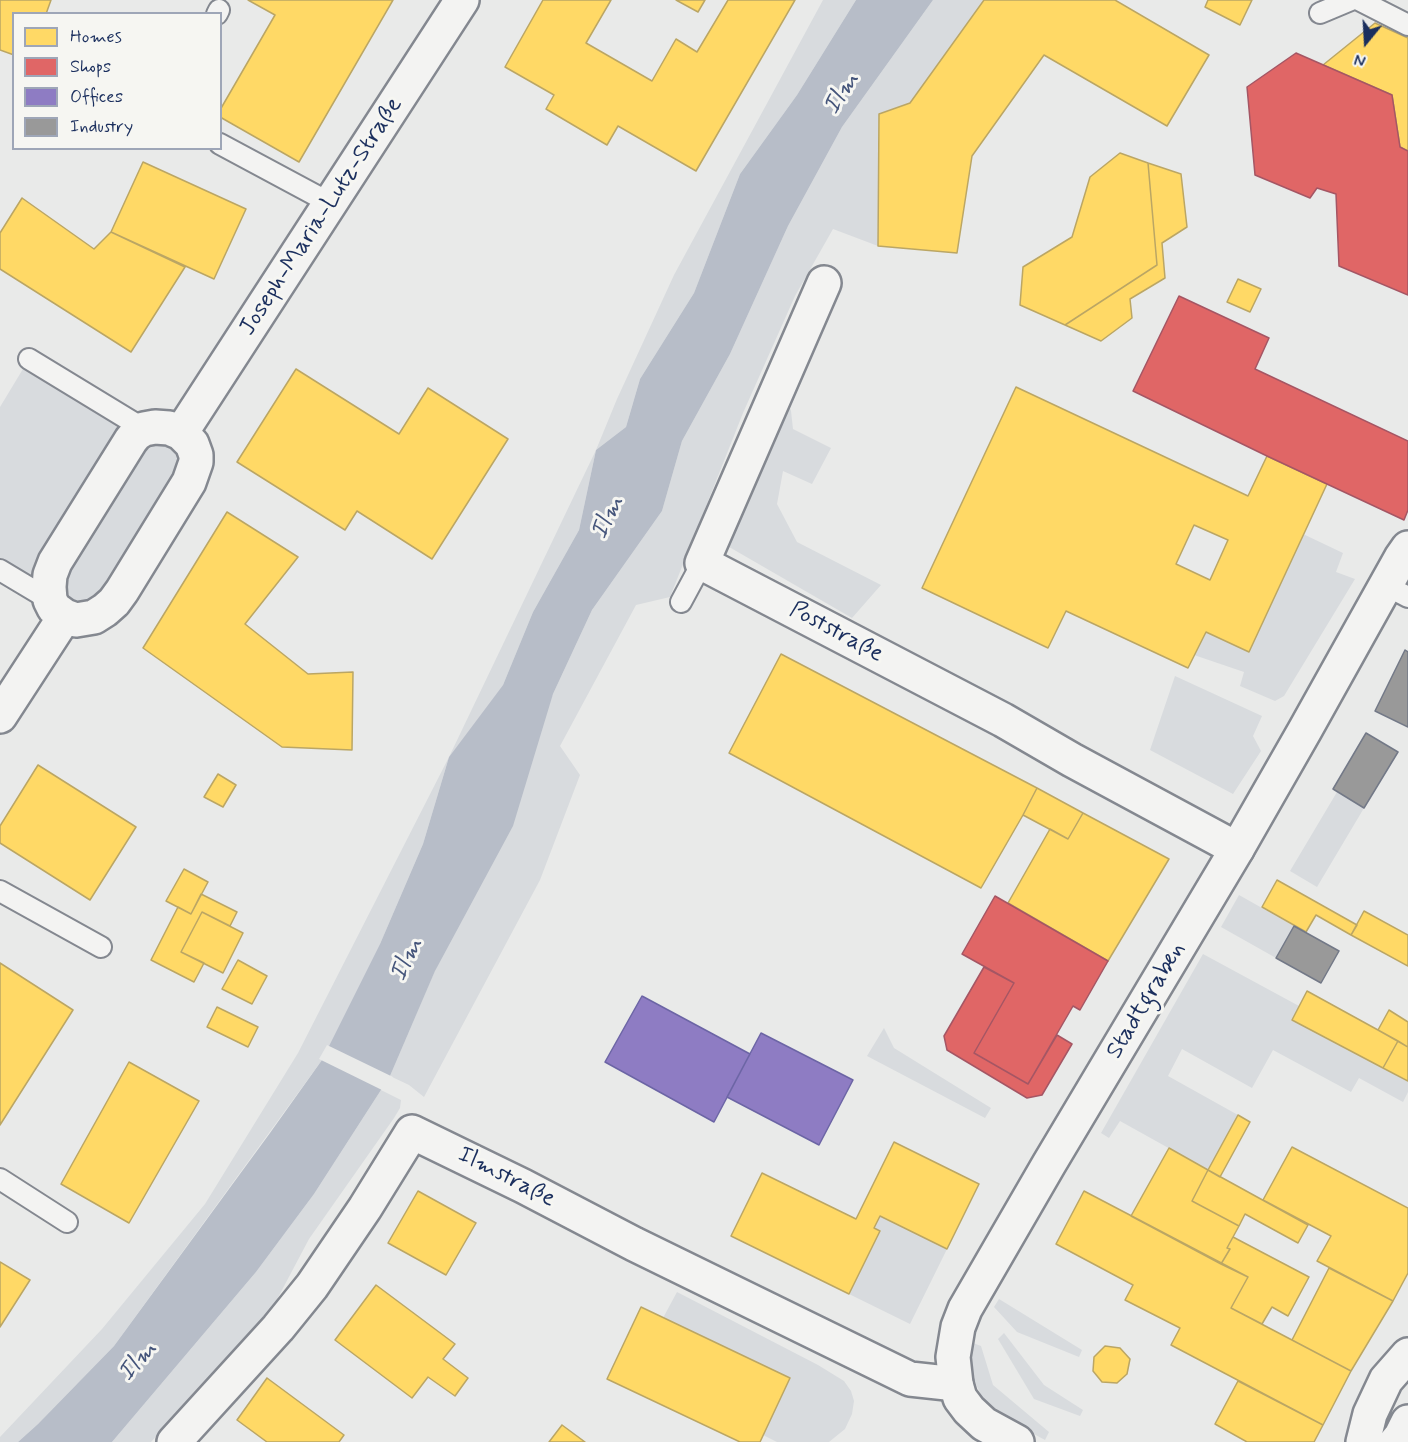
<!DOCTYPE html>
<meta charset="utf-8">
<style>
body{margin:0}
#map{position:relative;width:1408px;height:1442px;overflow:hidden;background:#e9eae9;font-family:Mynerve,sans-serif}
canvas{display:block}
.legend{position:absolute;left:12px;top:12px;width:210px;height:138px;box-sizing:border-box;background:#f6f6f2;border:2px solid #9ea6b7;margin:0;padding:8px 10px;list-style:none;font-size:18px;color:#1b2f5e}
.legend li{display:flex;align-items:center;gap:12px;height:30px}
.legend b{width:30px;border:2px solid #9ea6b7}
.north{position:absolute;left:1336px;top:12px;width:60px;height:60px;-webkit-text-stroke:4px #f6f6f2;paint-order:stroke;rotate:198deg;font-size:16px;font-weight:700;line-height:24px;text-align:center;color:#1b2f5e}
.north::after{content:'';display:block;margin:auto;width:21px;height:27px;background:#1b2f5e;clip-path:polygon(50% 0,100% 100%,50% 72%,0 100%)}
</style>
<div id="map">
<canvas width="1408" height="1442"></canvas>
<ul class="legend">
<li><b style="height:16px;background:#ffd966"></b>Homes</li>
<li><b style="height:16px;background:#e06666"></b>Shops</li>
<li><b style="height:16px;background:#8e7cc3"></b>Offices</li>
<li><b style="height:16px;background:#999"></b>Industry</li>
</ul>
<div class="north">N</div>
</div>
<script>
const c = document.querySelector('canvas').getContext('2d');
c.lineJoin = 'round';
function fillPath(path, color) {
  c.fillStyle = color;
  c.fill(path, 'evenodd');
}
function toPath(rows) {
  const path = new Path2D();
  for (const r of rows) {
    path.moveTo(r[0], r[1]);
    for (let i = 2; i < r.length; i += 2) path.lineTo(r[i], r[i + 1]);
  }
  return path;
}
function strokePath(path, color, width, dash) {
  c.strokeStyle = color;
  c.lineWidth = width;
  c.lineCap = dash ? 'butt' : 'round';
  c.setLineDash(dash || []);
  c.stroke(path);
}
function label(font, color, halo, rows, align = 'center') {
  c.font = font + ' Mynerve,sans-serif';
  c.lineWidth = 6;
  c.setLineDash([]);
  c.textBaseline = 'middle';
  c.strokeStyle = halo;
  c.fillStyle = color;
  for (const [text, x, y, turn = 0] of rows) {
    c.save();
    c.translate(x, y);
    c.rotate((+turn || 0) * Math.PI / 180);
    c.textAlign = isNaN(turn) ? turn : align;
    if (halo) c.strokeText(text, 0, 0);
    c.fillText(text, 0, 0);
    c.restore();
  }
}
const green = toPath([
 [823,0,856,0,797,95,740,174,694,293,640,379,626,427,596,450,579,530,533,612,503,685,449,757,423,844,380,944,322,1060,114,1346,38,1424,18,1442,0,1442,0,1437,102,1329,205,1204,298,1053,449,757,596,450,617,399,674,275],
 [933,0,984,0,910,103,879,114,878,246,833,229,795,296,743,413,670,597,636,605,560,746,580,775,540,880,424,1097,409,1085,390,1076,553,694,592,610,662,511,682,441,730,354,788,226,842,127],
 [29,359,192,444,94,617,0,570,0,407],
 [784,391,791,411,793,429,831,448,812,484,783,471,777,504,797,542,881,585,852,618,724,544],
 [1303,534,1343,553,1336,572,1355,579,1284,696,1275,701,1240,686,1244,672,1194,655,1206,632],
 [1175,676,1262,716,1253,736,1261,751,1233,794,1150,750],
 [1337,792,1364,808,1317,887,1290,871],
 [1239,895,1294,926,1276,958,1221,927],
 [1203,954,1299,1006,1292,1020,1408,1081,1408,1092,1403,1102,1359,1078,1351,1092,1273,1050,1252,1088,1182,1049,1168,1076,1238,1115,1208,1170,1120,1121,1109,1138,1101,1133],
 [884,1028,894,1048,991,1108,985,1118,867,1056],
 [381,1090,401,1100,400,1108,394,1118,309,1239,273,1307,151,1442,112,1442,256,1272,314,1194],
 [880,1216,947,1249,910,1324,849,1294,880,1231,874,1228],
 [677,1292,818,1365,844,1381,851,1391,854,1401,852,1414,845,1429,829,1442,777,1442,763,1435,790,1378,663,1318],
 [999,1299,1082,1350,1079,1357,1017,1332,994,1307],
 [1004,1333,1044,1385,1083,1410,1080,1416,1034,1399,998,1339],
 [973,1343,981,1346,993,1385,1049,1432,1045,1440,1006,1419,983,1400,972,1375,971,1360]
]);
const water = toPath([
 [856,0,933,0,842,127,788,226,730,354,682,441,662,511,592,610,553,694,513,826,435,971,390,1076,314,1194,256,1272,112,1442,18,1442,38,1424,114,1346,270,1133,322,1060,380,944,423,844,449,757,503,685,533,612,579,530,596,450,626,427,640,379,694,293,740,174,797,95]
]);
const pier = toPath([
 [327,1045,393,1077,384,1091,319,1059]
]);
const homes = toPath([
 [0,0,51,0,46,14,14,14,14,55,0,50,0,0],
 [248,0,393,0,299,162,220,117,220,110,275,15,248,0],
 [543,0,611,0,586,43,652,81,676,39,697,52,728,0,795,0,696,171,618,126,607,145,546,109,554,95,505,67,543,0],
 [676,0,705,0,698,12,676,0],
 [984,0,1115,0,1209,55,1167,126,1044,55,972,156,957,253,878,246,879,114,910,103,984,0],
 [1208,0,1252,0,1240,25,1205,7,1208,0],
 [1375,23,1408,38,1408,151,1400,147,1392,95,1323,65,1375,23],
 [1120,153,1148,163,1157,265,1065,325,1020,305,1023,267,1072,237,1090,177,1120,153],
 [143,162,246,209,214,279,111,232,143,162],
 [1148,163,1181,174,1187,227,1162,243,1165,278,1130,299,1132,318,1101,341,1065,325,1157,265,1148,163],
 [22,198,94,249,111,232,185,267,131,352,0,269,0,233,22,198],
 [1238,279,1261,289,1250,312,1227,302,1238,279],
 [296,369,399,434,428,388,508,439,432,559,357,511,345,530,237,462,296,369],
 [1016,387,1248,496,1267,456,1327,484,1249,652,1206,632,1188,668,1066,611,1048,648,922,588,1016,387],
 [1194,525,1228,540,1210,580,1176,564,1194,525],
 [227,512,298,557,245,624,308,674,353,672,352,750,282,747,143,648,227,512],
 [781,654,1037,788,1023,815,981,888,729,753,781,654],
 [38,765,136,827,90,900,0,843,0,826,38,765],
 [218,774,236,785,223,807,204,797,218,774],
 [1037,788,1083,813,1068,839,1023,815,1037,788],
 [1083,813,1169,859,1108,961,1008,903,1050,829,1068,839,1083,813],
 [184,869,208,882,191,914,166,901,184,869],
 [1277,880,1357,925,1351,935,1316,915,1306,932,1262,907,1277,880],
 [201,894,237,912,230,926,202,912,181,952,204,963,194,982,151,960,178,907,191,914,201,894],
 [1364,911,1408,935,1408,966,1351,935,1364,911],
 [202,912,243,933,223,973,181,952,202,912],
 [238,960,267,976,252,1004,222,989,238,960],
 [0,963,73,1010,0,1125,0,963],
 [1307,991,1398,1041,1383,1068,1292,1020,1307,991],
 [217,1007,258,1027,248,1047,207,1027,217,1007],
 [1389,1010,1408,1022,1408,1047,1378,1030,1389,1010],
 [1398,1041,1408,1047,1408,1081,1383,1068,1398,1041],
 [129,1062,199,1101,129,1223,61,1184,129,1062],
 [1238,1115,1250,1122,1220,1177,1208,1170,1238,1115],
 [894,1142,979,1184,947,1249,880,1216,874,1228,880,1231,849,1294,731,1236,762,1173,856,1219,894,1142],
 [1292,1147,1408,1208,1408,1273,1393,1301,1317,1261,1331,1236,1263,1200,1292,1147],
 [1169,1148,1208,1170,1192,1201,1239,1226,1227,1248,1230,1249,1221,1264,1131,1216,1169,1148],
 [1208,1170,1308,1225,1298,1243,1245,1214,1239,1226,1192,1201,1208,1170],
 [418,1191,476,1223,446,1275,388,1243,418,1191],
 [1084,1191,1248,1277,1231,1308,1351,1371,1323,1425,1171,1345,1180,1328,1125,1300,1133,1285,1056,1244,1084,1191],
 [1233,1237,1309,1277,1288,1316,1272,1307,1262,1324,1231,1308,1248,1277,1221,1264,1230,1249,1227,1248,1233,1237],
 [0,1262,30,1280,0,1327,0,1262],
 [1329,1268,1393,1301,1351,1371,1292,1340,1329,1268],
 [376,1285,455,1344,443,1359,468,1378,455,1396,428,1377,412,1398,335,1340,376,1285],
 [641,1307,790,1378,760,1442,740,1442,607,1379,641,1307],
 [1105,1346,1120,1348,1130,1359,1127,1374,1117,1383,1102,1382,1093,1371,1094,1357,1105,1346],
 [267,1378,344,1435,339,1442,267,1442,237,1420,267,1378],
 [1238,1381,1323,1425,1314,1442,1247,1442,1215,1424,1238,1381],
 [562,1425,585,1442,549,1442,562,1425]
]);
const shops = toPath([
 [1296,53,1392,95,1400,147,1408,151,1408,295,1339,266,1336,194,1317,188,1310,198,1255,175,1247,87,1296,53],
 [1179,296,1269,338,1255,369,1408,441,1408,510,1404,520,1267,456,1133,391,1179,296],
 [995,896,1108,961,1080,1010,1073,1006,1028,1084,974,1053,1014,983,962,954,995,896],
 [984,967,1014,983,974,1053,1028,1084,1057,1035,1072,1044,1042,1095,1027,1098,947,1050,944,1036,984,967]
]);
const offices = toPath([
 [642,996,750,1054,714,1122,605,1062,642,996],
 [761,1033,853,1080,819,1145,727,1097,761,1033]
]);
const industry = toPath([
 [1405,650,1408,652,1408,727,1375,711,1405,650],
 [1366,733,1398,752,1364,808,1333,789,1366,733],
 [1294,926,1339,951,1321,983,1276,958,1294,926]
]);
const service = toPath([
 [1359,0,1408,25],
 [1320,13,1351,0],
 [217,14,219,10],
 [220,144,330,203],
 [29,359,144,429],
 [0,570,50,600],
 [1385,585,1408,597],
 [681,602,702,563],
 [0,891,101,947],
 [0,1179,67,1222]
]);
const minor = toPath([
 [824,283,702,563,1003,720,1072,760,1237,849],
 [155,427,169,428,181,433,192,444,196,455,196,462,189,482,122,591,114,602,105,610,94,617,76,620,65,616,54,608,50,600,49,587,50,575,55,562,131,440,136,434,144,429,155,427],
 [181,433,462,0],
 [0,716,65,616],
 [174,1442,278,1328,312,1286,365,1208,412,1132,523,1186,634,1244,910,1379,956,1384],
 [1363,1442,1370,1414,1386,1380,1408,1355],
 [1396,1442,1401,1436,1408,1422]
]);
const tertiary = toPath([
 [1017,1442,984,1424,969,1410,960,1398,956,1384,953,1357,958,1327,965,1309,1049,1164,1237,849,1305,730,1401,558,1408,548]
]);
const streetNames = [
 ["Joseph-Maria-Lutz-Straße",322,217,-57],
 ["Poststraße",836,633,28],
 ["Stadtgraben",1147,1001,-59],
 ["Ilmstraße",506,1178,27]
];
const waterNames = [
 ["Ilm",843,94,-57],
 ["Ilm",609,518,-64],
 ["Ilm",408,960,-64],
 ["Ilm",139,1362,-48]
];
fillPath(green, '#d8dbde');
fillPath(water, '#b7bdc8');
fillPath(pier, '#e9eae9');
fillPath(homes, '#ffd966');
strokePath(homes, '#bba664', 1.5);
fillPath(shops, '#e06666');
strokePath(shops, '#a55664', 1.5);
fillPath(offices, '#8e7cc3');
strokePath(offices, '#6c65a5', 1.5);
fillPath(industry, '#999');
strokePath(industry, '#737987', 1.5);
strokePath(service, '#848890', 24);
strokePath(minor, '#848890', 38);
strokePath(tertiary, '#848890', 38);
strokePath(service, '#f3f3f2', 20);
strokePath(minor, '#f3f3f2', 33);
strokePath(tertiary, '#f3f3f2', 33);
label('24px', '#1b2f5e', '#f6f6f2', streetNames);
label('italic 26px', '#44547a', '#f6f6f2', waterNames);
</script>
